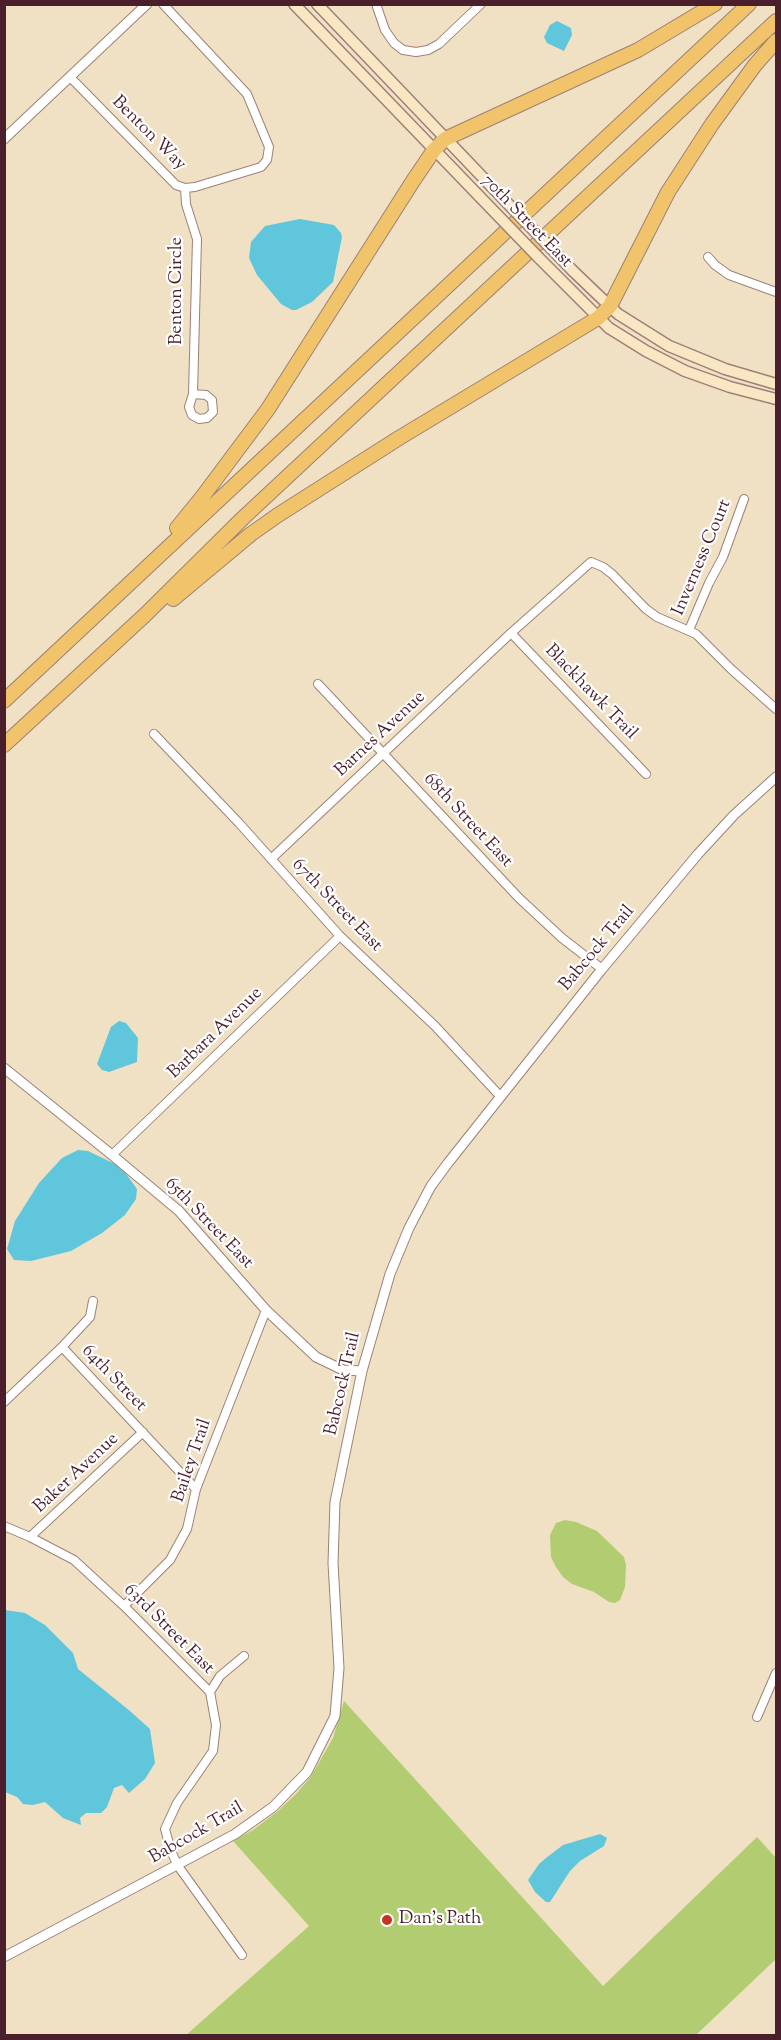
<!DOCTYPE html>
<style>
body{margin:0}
#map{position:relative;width:781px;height:2040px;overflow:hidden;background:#f0e1c4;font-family:"Sorts Mill Goudy",serif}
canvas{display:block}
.frame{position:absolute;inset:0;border:6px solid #4a1f2b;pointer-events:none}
</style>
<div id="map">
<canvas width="781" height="2040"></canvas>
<div class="frame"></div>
</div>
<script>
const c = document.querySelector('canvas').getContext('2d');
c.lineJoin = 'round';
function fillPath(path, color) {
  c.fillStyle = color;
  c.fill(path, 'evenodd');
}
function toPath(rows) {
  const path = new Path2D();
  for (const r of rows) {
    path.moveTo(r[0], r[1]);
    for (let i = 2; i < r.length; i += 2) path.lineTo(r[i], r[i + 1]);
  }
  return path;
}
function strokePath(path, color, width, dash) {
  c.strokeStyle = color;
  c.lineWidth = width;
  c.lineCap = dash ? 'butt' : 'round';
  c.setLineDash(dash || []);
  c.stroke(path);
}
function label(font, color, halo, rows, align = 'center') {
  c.font = font + ' "Sorts Mill Goudy",serif';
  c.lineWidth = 4.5;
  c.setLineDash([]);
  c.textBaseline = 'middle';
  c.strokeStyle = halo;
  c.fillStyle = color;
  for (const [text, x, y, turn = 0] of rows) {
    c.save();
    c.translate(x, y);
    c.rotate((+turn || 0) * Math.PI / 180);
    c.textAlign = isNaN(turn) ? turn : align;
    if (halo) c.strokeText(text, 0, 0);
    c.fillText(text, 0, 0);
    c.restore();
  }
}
const green = toPath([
 [565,1520,576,1522,597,1531,624,1557,626,1565,625,1587,620,1600,615,1603,609,1602,594,1592,572,1584,563,1577,556,1567,551,1557,550,1535,556,1523],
 [344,1701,603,1986,757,1837,776,1858,776,1959,696,2035,185,2036,309,1926,233,1841,253,1830,278,1811,297,1793,312,1775,333,1738]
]);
const water = toPath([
 [557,21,571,28,572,35,564,51,547,43,544,37,550,25],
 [300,219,334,225,341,233,342,237,333,282,312,302,296,310,292,310,281,304,257,275,249,258,251,242,265,226],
 [119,1021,126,1023,138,1038,137,1062,109,1072,102,1070,97,1064,111,1027],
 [78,1150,88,1151,121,1167,137,1189,136,1199,125,1215,102,1233,71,1251,31,1261,14,1260,7,1249,15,1221,39,1183,62,1158],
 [5,1610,25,1613,45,1625,73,1653,78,1669,130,1711,150,1729,155,1763,145,1779,129,1793,122,1785,114,1788,107,1807,101,1813,86,1813,80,1818,81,1825,63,1818,45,1802,33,1805,23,1804,17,1797,5,1792],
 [600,1834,607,1838,604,1846,580,1861,570,1871,550,1902,546,1902,535,1892,528,1880,539,1864,546,1858,563,1845]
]);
const minor = toPath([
 [376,4,385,30,394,43,403,50,416,52,428,50,439,44,481,4],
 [70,77,176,185,185,188,195,187,261,167,267,160,269,147,247,94,163,4],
 [185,188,186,204,197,239,193,394],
 [708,257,715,265,729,275,776,292],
 [193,394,206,395,212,400,213,412,207,418,199,419,192,415,189,407,193,394],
 [689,630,709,583,723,557,744,499],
 [511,633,646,774],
 [318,684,519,898,562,938,602,969],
 [154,734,239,823,340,936,435,1026,500,1096],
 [271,859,511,633,591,562,603,567,612,574,646,609,657,617,696,634,731,669,776,709],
 [112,1155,340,936],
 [62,1347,196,1489],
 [4,1402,62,1347,90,1317,93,1301],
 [4,1526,30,1537,74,1560,124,1606,210,1692,216,1725,213,1751,177,1803,165,1829,171,1851,178,1866,242,1955],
 [30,1537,143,1432],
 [124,1606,170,1560,187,1529,196,1489,266,1310],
 [210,1692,220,1676,244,1656],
 [757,1717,776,1673]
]);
const tertiary = toPath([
 [4,139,147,4],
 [4,1068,112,1155,179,1211,266,1310,316,1357,343,1370,362,1371],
 [4,1957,235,1834,273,1807,307,1772,335,1716,339,1668,333,1563,335,1502,362,1371,390,1274,409,1228,431,1186,448,1163,602,969,698,854,734,815,776,777]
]);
const secondary = toPath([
 [294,4,480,197],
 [317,4,513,209],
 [539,258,609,328,646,351,685,371,730,387,776,399],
 [573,271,618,314,669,346,725,369,776,384]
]);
const motorway = toPath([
 [177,528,203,496,268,409,413,181,434,150,445,139,638,50,715,4],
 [173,599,251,534,278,515,399,438,598,318,610,306,668,192,712,124,755,65,776,41],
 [4,701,749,4],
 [4,745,145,615,243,518,776,21]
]);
const secondaryBridge = toPath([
 [480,197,539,258],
 [513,209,573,271]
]);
const markers = [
 [387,1920,6,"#c8321e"]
];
const streetNames = [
 ["Benton Way",148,134,45],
 ["70th Street East",526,222,46],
 ["Benton Circle",178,291,-90],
 ["Inverness Court",703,558,-67],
 ["Blackhawk Trail",590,693,46],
 ["Barnes Avenue",381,735,-43],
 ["68th Street East",467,821,47],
 ["67th Street East",336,906,46],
 ["Babcock Trail",598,949,-50],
 ["Barbara Avenue",216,1034,-44],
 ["65th Street East",208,1224,46],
 ["64th Street",113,1379,46],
 ["Babcock Trail",344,1384,-77],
 ["Bailey Trail",193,1461,-71],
 ["Baker Avenue",77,1474,-43],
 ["63rd Street East",168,1630,45],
 ["Babcock Trail",197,1834,-30]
];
const poiNames = [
 ["Dan's Path",399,1920]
];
fillPath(green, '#b2cc72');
fillPath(water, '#5fc6dc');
strokePath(minor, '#9d8078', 10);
strokePath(tertiary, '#9d8078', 11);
strokePath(secondary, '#9d8078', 13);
strokePath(motorway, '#9d8078', 16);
strokePath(minor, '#fff', 8);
strokePath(tertiary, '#fff', 9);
strokePath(secondary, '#f9e7c3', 10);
strokePath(motorway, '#f1c36a', 14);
strokePath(secondaryBridge, '#9d8078', 13, []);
strokePath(secondaryBridge, '#f9e7c3', 10);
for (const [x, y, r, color] of markers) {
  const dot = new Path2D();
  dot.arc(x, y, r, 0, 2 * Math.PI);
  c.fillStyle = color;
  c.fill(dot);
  strokePath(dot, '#fff', 2);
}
label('18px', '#4a1f2b', '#fff', streetNames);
label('18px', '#4a1f2b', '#fff', poiNames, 'left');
</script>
